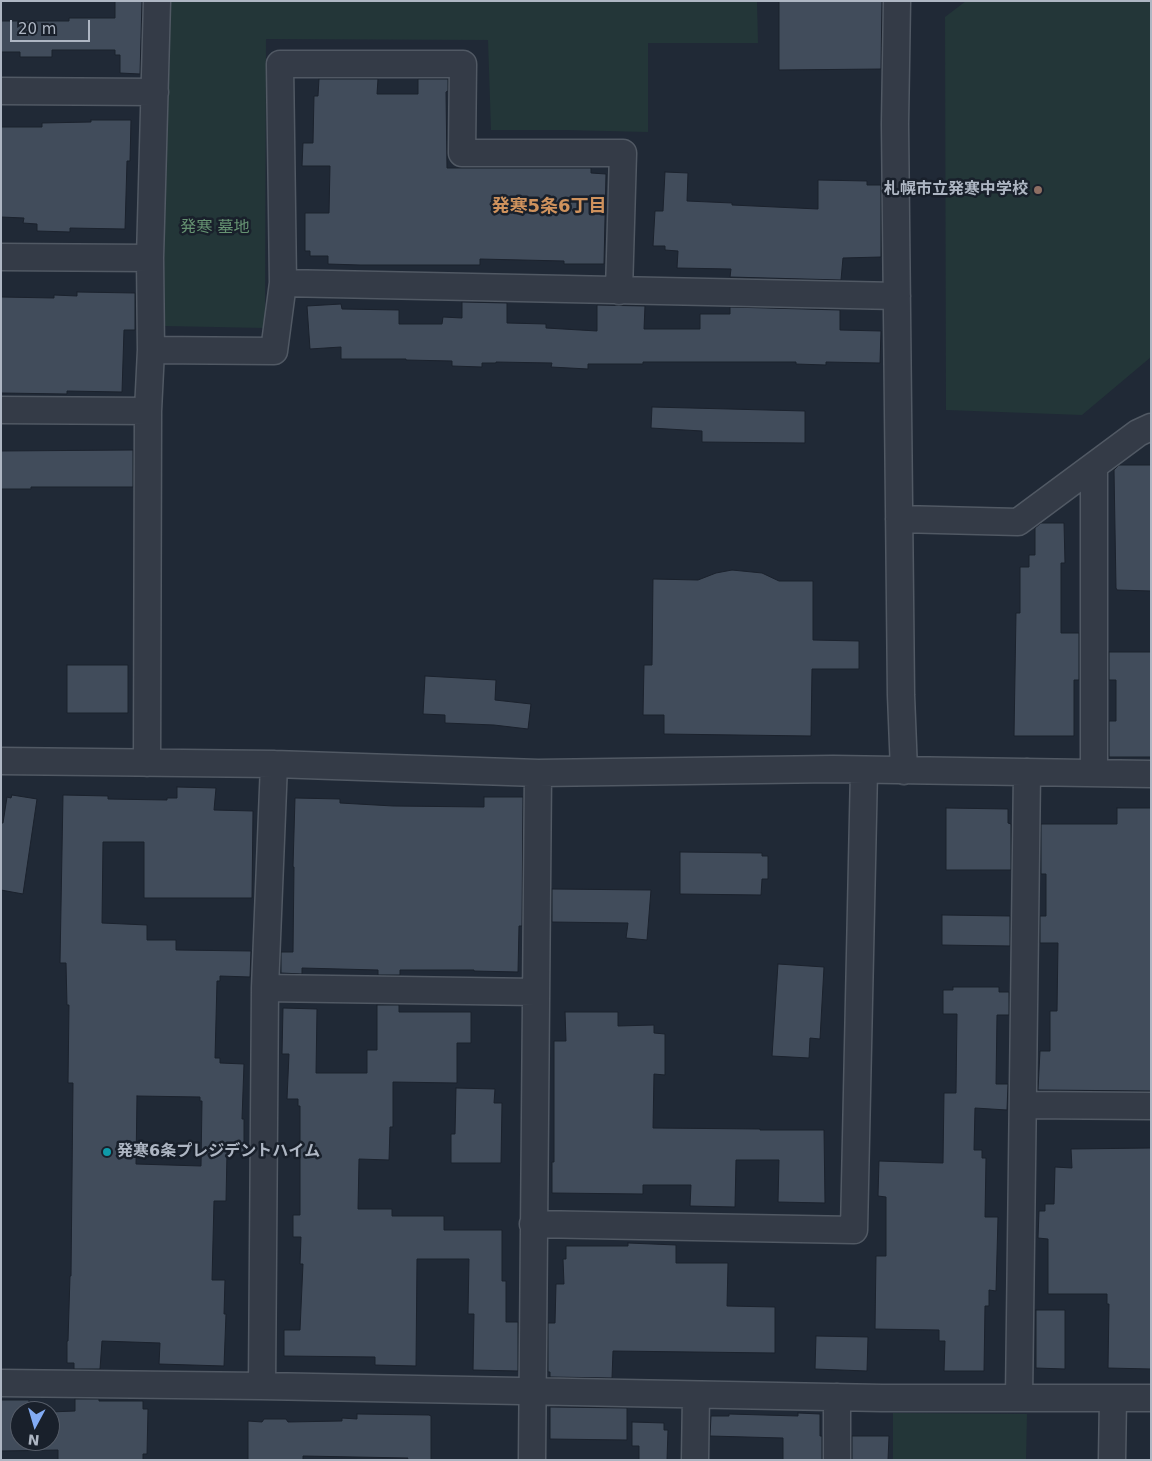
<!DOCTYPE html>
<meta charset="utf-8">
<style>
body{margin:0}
#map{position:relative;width:1152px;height:1461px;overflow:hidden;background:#202936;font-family:"DejaVu Sans",sans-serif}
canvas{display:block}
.frame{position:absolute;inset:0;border:2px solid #aeb6c3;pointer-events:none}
.north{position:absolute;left:10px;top:1401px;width:50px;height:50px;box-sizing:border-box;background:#19202b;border:1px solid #555c68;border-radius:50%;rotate:186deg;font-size:14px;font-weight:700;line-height:20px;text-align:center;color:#aeb6c3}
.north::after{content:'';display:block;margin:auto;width:18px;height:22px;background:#82abf4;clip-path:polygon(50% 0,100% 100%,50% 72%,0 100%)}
.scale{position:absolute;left:10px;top:20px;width:80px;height:22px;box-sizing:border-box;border:2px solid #aeb6c3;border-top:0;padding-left:6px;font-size:15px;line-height:18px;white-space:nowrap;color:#aeb6c3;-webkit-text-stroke:4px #19202b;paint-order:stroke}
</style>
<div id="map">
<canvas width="1152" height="1461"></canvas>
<div class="frame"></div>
<div class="north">N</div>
<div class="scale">20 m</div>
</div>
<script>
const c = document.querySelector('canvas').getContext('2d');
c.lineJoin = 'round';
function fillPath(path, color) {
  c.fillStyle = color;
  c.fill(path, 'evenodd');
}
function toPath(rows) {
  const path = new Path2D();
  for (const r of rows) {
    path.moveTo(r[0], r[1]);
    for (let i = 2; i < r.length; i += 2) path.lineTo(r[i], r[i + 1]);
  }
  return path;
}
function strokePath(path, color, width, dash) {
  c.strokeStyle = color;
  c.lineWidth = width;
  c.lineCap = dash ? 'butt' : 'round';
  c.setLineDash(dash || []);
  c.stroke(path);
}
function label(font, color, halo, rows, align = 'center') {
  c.font = font + ' "DejaVu Sans","Noto Sans JP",sans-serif';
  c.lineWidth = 5;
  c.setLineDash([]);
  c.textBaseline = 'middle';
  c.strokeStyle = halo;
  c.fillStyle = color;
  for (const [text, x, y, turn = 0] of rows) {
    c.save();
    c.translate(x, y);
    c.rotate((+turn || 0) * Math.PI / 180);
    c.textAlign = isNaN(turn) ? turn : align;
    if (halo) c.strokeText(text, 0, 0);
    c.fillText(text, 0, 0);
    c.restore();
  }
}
const green = toPath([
 [165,1,757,1,758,43,648,43,648,132,564,130,491,130,488,40,266,39,265,328,164,326],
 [966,1,1151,2,1151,357,1082,415,946,410,945,17],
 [893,1413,1027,1414,1026,1460,893,1460]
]);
const building = toPath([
 [115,1,142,1,140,74,120,73,120,55,115,55,115,50,52,50,52,57,20,57,20,52,1,52,1,21,69,21,69,18,115,18,115,1],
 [779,1,882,1,881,69,779,70,779,1],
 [319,79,378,79,377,94,418,94,418,79,448,79,448,91,446,92,447,168,591,168,591,173,606,174,604,264,564,264,564,261,480,259,480,265,360,265,328,264,328,256,310,256,310,251,305,251,305,213,329,213,330,166,302,166,303,143,313,143,314,96,318,96,319,79],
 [91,120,131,120,130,161,127,161,125,229,70,228,70,232,37,231,37,224,23,223,24,218,1,217,1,127,42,127,42,123,91,122,91,120],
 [665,172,688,173,687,201,732,203,732,205,818,209,818,180,867,181,867,185,881,185,881,257,843,258,841,280,730,277,731,269,677,268,678,251,665,250,665,246,653,246,655,211,663,211,665,172],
 [77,292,135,293,135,330,124,330,122,392,67,391,67,394,1,393,1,297,54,298,54,295,77,296,77,292],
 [462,302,507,303,507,323,546,324,546,328,597,331,597,305,645,306,644,329,700,329,700,314,730,314,730,307,840,310,840,330,881,331,880,363,826,362,826,365,796,364,796,362,643,362,643,364,588,364,588,369,551,367,552,363,496,362,496,363,482,363,482,367,452,366,452,361,406,360,406,359,341,359,341,347,310,349,307,306,341,304,342,309,399,310,399,324,442,324,443,317,462,318,462,302],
 [652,407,805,411,805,443,702,442,702,431,651,428,652,407],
 [133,450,133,487,31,487,31,489,1,489,1,451,133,450],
 [1119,465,1151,465,1151,591,1117,590,1116,588,1114,470,1119,465],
 [1041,523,1064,523,1065,563,1061,563,1061,633,1079,633,1079,680,1074,680,1074,736,1014,736,1016,613,1020,613,1020,567,1029,567,1029,555,1035,555,1035,528,1041,523],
 [732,570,762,573,779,581,813,581,813,640,859,641,859,669,812,669,811,736,664,734,664,715,643,715,644,665,652,665,653,579,698,580,716,573,732,570],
 [1109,652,1151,652,1151,757,1109,757,1109,721,1116,721,1116,680,1109,680,1109,652],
 [67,665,128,665,128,713,67,713,67,665],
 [425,676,496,680,495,700,531,704,528,729,494,725,445,723,445,715,423,714,425,676],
 [177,787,216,788,214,810,253,811,252,898,144,898,144,842,103,842,102,923,147,925,147,940,176,940,176,950,251,951,250,977,220,976,220,981,217,981,215,1058,220,1058,220,1063,244,1064,242,1119,244,1119,244,1152,227,1152,226,1201,214,1201,212,1280,225,1280,224,1314,226,1314,224,1366,159,1364,160,1343,102,1341,100,1369,74,1369,74,1363,67,1363,67,1341,68,1341,70,1276,71,1276,73,1083,68,1083,69,1005,67,1005,66,963,60,963,63,795,108,796,108,799,167,800,167,798,177,798,177,787],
 [137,1096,200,1097,200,1101,202,1101,201,1166,136,1164,137,1096],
 [12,795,37,799,23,894,1,890,1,823,3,823,7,797,11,798,12,795],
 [484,797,523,797,522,926,519,926,518,972,474,971,474,970,400,970,400,975,378,975,378,970,302,968,302,974,281,973,281,952,293,952,294,867,293,867,295,798,340,799,340,803,393,806,484,807,484,797],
 [946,808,1008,809,1008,823,1011,824,1011,870,946,870,946,808],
 [1117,808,1151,808,1151,1091,1038,1090,1040,1051,1050,1051,1050,1011,1057,1011,1058,943,1040,943,1040,916,1046,916,1046,874,1041,874,1041,824,1117,824,1117,808],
 [680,852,762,853,762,856,768,856,768,879,762,879,761,895,680,894,680,852],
 [552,889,651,890,647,940,626,938,628,923,552,922,552,889],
 [942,915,1010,916,1010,946,942,945,942,915],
 [778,964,824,967,820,1039,810,1038,809,1058,772,1056,778,964],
 [953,987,999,987,999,992,1009,992,1009,1015,997,1015,996,1084,1008,1084,1007,1110,975,1108,974,1150,982,1150,982,1158,986,1158,985,1217,998,1217,996,1291,989,1290,989,1306,985,1306,984,1371,944,1371,945,1341,939,1341,939,1330,875,1329,876,1256,886,1256,886,1197,878,1196,879,1161,943,1163,944,1093,956,1093,957,1014,943,1014,943,990,953,990,953,987],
 [377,1005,399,1005,399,1012,471,1012,471,1043,457,1043,457,1083,393,1082,393,1127,390,1127,389,1160,359,1159,358,1209,392,1209,392,1216,444,1216,444,1230,502,1230,502,1281,506,1281,506,1322,518,1322,518,1371,473,1370,474,1314,468,1314,469,1259,417,1259,416,1366,375,1365,375,1357,284,1356,284,1330,300,1330,303,1264,300,1264,301,1237,293,1237,293,1215,300,1215,300,1106,298,1106,298,1099,287,1099,289,1054,282,1054,283,1008,317,1009,316,1073,367,1073,367,1050,377,1050,377,1005],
 [565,1012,618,1012,618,1026,654,1025,654,1033,665,1034,665,1075,654,1074,653,1128,760,1129,760,1130,824,1130,825,1203,778,1202,779,1160,736,1160,735,1207,690,1206,691,1185,643,1185,643,1194,552,1193,552,1162,554,1162,554,1041,566,1041,565,1012],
 [456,1088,495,1089,494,1103,502,1103,501,1163,451,1163,451,1134,455,1134,456,1088],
 [1151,1148,1151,1369,1108,1368,1109,1304,1107,1304,1107,1294,1048,1294,1048,1239,1038,1238,1039,1211,1045,1211,1045,1204,1054,1204,1055,1167,1072,1168,1071,1149,1151,1148],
 [628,1243,676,1245,676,1263,728,1263,727,1306,775,1307,775,1353,613,1351,612,1378,550,1377,550,1372,548,1372,548,1323,555,1323,556,1284,564,1284,563,1259,566,1259,566,1246,628,1246,628,1243],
 [1036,1310,1065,1310,1065,1369,1036,1368,1036,1310],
 [816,1336,868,1337,867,1371,815,1369,816,1336],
 [75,1399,99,1399,99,1401,143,1401,143,1409,148,1409,147,1454,143,1454,143,1460,58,1460,58,1450,1,1451,1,1400,29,1400,29,1411,20,1411,20,1441,50,1441,50,1412,75,1411,75,1399],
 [550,1407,627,1408,627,1440,550,1439,550,1407],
 [798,1413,820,1414,820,1436,822,1436,822,1460,783,1460,783,1438,710,1436,711,1416,729,1416,729,1414,798,1416,798,1413],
 [357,1414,429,1415,431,1416,431,1460,407,1460,408,1458,303,1456,303,1460,248,1460,248,1421,262,1422,264,1419,286,1419,288,1422,342,1421,342,1418,357,1419,357,1414],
 [632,1422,664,1423,664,1430,668,1430,667,1460,639,1460,639,1446,632,1446,632,1422],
 [852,1436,889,1436,888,1460,852,1460,852,1436]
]);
const street = toPath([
 [897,1,895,124,901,695,904,771],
 [1,91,155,92],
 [1,257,150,258],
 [283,283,280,64,463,64,462,153,623,153,619,291],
 [151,350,274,351,283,283,897,296],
 [1,410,148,411],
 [1094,466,1094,773],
 [899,519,1018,522,1138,433,1151,427],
 [1,761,274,764,538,773,833,769,1151,774],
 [147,763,148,411,151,350,150,258,157,1],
 [265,988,536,992],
 [1023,1105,1151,1106],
 [533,1224,854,1230,864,770],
 [1,1383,262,1386,882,1398,1151,1398],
 [262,1386,265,988,274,764],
 [1019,1398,1027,772],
 [532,1460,538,773],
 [695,1460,696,1395],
 [837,1460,837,1397],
 [1112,1460,1113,1398]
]);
const markers = [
 [1038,190,5,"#8d6e63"],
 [107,1152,5,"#0f9aa8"]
];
const poiNames = [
 ["札幌市立発寒中学校",1028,190],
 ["発寒6条プレジデントハイム",117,1152,"left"]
];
const parkNames = [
 ["発寒 墓地",215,228]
];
const neighbourhoodNames = [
 ["発寒5条6丁目",549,207]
];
fillPath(green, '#233638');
fillPath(building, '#414c5b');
strokePath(building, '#1b222d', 1);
strokePath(street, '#515964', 29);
strokePath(street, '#343b47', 26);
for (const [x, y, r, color] of markers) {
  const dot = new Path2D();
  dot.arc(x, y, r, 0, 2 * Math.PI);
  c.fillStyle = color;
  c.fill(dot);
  strokePath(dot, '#19202b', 2);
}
label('bold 16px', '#aeb6c3', '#19202b', poiNames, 'right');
label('16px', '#669372', '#19202b', parkNames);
label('bold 18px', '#cf925d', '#19202b', neighbourhoodNames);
</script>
